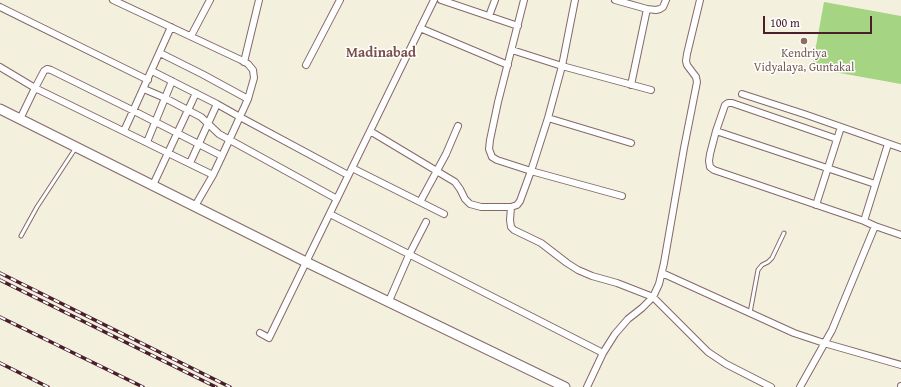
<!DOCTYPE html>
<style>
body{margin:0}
#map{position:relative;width:901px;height:387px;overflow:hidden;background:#f3f0de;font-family:"Gentium Book Plus",serif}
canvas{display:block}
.scale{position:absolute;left:763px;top:16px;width:109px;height:18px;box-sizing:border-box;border:2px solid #4a1f2b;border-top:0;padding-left:5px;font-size:12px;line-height:14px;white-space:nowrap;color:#4a1f2b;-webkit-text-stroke:3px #fff;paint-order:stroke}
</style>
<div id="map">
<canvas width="901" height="387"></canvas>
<div class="scale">100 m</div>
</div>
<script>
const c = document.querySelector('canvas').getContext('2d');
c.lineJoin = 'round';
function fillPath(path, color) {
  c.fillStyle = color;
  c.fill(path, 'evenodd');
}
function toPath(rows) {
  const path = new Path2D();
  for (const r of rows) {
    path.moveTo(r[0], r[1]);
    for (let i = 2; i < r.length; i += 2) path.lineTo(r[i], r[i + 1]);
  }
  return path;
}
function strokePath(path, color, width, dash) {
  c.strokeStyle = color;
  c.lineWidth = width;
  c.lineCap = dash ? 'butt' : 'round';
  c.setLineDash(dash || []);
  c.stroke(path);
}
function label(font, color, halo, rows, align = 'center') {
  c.font = font + ' "Gentium Book Plus",serif';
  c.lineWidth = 3;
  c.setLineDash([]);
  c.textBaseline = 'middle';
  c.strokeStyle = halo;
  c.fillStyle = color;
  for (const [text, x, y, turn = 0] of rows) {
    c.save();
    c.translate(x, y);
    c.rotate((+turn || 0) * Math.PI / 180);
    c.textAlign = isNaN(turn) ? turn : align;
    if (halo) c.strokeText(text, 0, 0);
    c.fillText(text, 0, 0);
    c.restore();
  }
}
const green = toPath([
 [824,2,901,16,901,84,812,68]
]);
const lane = toPath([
 [21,236,37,207,75,149],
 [750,313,758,270,762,265,768,262,772,258,784,233]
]);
const street = toPath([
 [113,0,241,60,248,64,253,70,254,78,248,99,222,156,213,175,195,206],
 [441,0,518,26],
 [524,0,498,102,490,140,489,149,492,157,497,160,531,171,622,196],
 [615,0,647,9,656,10,660,9,663,7,666,0],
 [0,7,148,80],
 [489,16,495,0],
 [420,28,508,65],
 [191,36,210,0],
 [512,50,562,66,651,90],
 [160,53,202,74,248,99],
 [244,62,259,0],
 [306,65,340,0],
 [0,67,35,88,213,175],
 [152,71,217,104,240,117,348,175],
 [631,85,647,9],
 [144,89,165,98,201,117,219,134,337,199],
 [742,94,804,114,901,148],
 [548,118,631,143],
 [20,119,35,88,44,71,47,69,51,70,134,111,222,156],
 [124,131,171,27],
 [370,131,455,182,460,189,465,199,470,204,481,207,511,207,517,205,520,201,531,171,548,118,562,66,575,0],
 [716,131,875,184],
 [837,139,732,103,728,103,725,105,716,131,710,154,709,161,710,167,714,170,864,221,875,226,901,235],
 [147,142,172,81],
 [190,163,217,104],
 [352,168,444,214],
 [153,185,196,93],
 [420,202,446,154,458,126],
 [816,205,841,127],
 [511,207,510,220,511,227,514,230,541,243,567,263,578,270,592,276,617,283,653,297,708,352,726,364,771,387],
 [330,214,603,353],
 [864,221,888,144],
 [662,273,794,333,824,343,901,365],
 [389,301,409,255,426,222],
 [260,333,269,338,434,0],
 [587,387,603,353,615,334,628,319,642,308,653,297,659,284,664,263,684,148,697,82,696,77,687,65,686,61,687,54,700,0],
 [800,387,832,330,875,226],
 [901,387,901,386]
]);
const secondary = toPath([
 [0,109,306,262,565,387]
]);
const rail = toPath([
 [0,273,230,387],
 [0,280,216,387],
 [0,317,143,387],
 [0,363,48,387]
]);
const markers = [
 [804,41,4,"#8d6e63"]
];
const educationNames = [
 ["Kendriya",804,54],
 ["Vidyalaya, Guntakal",804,68]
];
const quarterNames = [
 ["Madinabad",381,53]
];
fillPath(green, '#a5d482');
strokePath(lane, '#85686a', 5);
strokePath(street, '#85686a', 8);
strokePath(secondary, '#85686a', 11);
strokePath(lane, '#fff', 3);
strokePath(street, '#fff', 6);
strokePath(secondary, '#fff', 9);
strokePath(rail, '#4a1f2b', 3.5);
strokePath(rail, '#fff', 2, [6]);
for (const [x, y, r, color] of markers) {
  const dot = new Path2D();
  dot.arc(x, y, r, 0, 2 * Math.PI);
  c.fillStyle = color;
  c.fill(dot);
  strokePath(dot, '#fff', 1.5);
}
label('12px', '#785e54', '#fff', educationNames);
label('bold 14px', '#7c4f49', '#fff', quarterNames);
</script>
